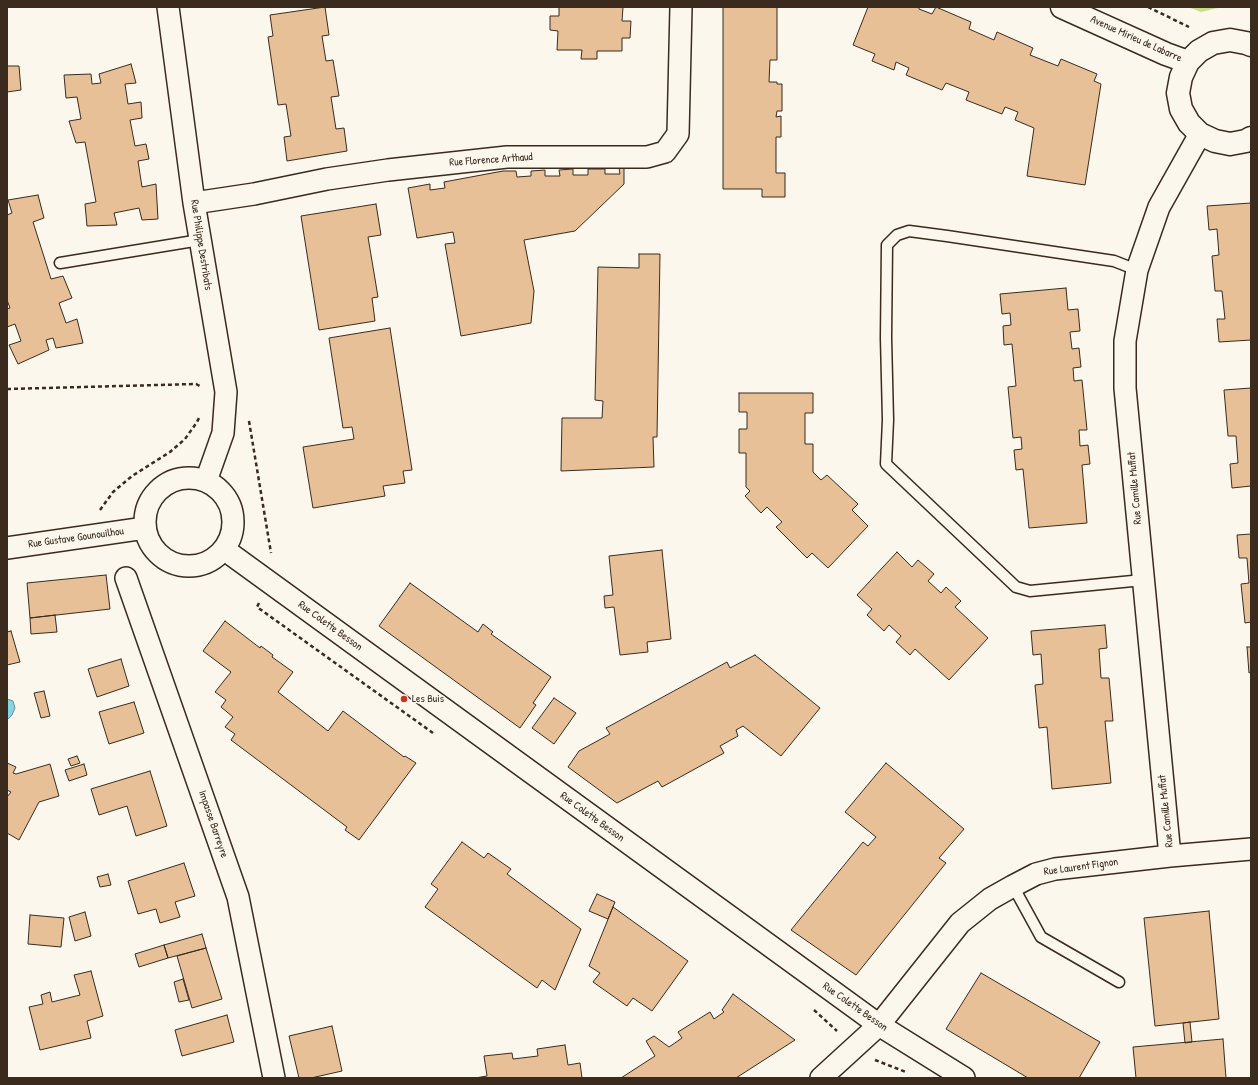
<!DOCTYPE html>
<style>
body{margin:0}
#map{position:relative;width:1258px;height:1085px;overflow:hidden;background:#fbf7ec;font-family:"Patrick Hand",sans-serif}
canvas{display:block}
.frame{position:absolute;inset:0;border:8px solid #3b2a1e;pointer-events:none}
</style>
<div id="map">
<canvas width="1258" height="1085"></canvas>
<div class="frame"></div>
</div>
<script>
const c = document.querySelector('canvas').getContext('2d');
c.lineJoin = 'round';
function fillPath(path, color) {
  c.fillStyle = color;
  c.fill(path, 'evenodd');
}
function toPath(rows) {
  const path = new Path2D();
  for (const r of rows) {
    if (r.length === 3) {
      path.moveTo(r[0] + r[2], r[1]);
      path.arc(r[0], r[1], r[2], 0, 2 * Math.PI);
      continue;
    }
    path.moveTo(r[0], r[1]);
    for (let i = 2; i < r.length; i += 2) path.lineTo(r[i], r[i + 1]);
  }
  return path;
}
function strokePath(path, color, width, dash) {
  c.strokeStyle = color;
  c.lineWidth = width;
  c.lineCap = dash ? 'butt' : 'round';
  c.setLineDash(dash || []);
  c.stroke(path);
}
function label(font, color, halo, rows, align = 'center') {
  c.font = font + ' "Patrick Hand",sans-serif';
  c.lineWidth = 3;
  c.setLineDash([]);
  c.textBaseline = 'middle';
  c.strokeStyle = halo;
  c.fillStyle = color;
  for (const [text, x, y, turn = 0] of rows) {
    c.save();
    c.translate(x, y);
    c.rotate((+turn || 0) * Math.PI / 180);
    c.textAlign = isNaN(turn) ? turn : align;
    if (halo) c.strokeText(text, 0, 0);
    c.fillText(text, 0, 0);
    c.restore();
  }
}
const green = toPath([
 [1188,7,1222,7,1201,12]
]);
const water = toPath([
 [7,699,13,701,15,708,12,715,7,720,7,699]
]);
const building = toPath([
 [325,7,329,35,322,36,326,61,333,60,339,96,331,97,336,129,344,128,347,151,287,161,284,137,291,136,286,104,278,105,268,37,273,36,270,15,325,7],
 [559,7,623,7,622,21,631,21,630,38,622,38,622,51,597,51,597,59,581,59,582,50,557,50,558,31,550,30,550,16,559,16,559,7],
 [723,7,777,7,777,60,770,60,769,82,777,82,777,84,782,84,782,111,777,111,776,117,781,116,781,137,776,137,776,173,785,173,785,197,762,197,762,189,723,189,723,7],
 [868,7,919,7,919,9,932,14,936,7,971,22,969,29,994,40,997,32,1033,48,1030,55,1058,66,1061,59,1097,74,1094,81,1101,84,1085,185,1027,176,1034,128,1015,120,1018,112,1005,107,1002,114,966,100,969,92,946,83,942,90,906,75,909,68,896,62,894,70,872,61,875,54,853,45,868,7],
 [7,16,7,66,19,66,21,90,7,92,7,16],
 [131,64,136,83,125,84,128,104,141,102,142,118,130,120,135,146,146,144,149,159,138,161,142,187,156,184,158,219,142,220,139,208,114,213,117,225,87,226,85,204,96,202,85,142,76,143,69,121,81,119,77,97,66,98,64,75,91,74,92,84,101,83,99,74,131,64],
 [619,168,624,168,624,184,575,231,524,240,534,291,531,323,461,336,445,244,455,243,453,232,417,238,408,188,430,184,430,190,445,188,444,182,503,171,516,171,517,177,531,176,531,171,545,170,545,176,560,176,559,170,573,169,573,175,588,175,588,169,605,169,605,174,620,174,619,168],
 [38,195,44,218,33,222,51,279,63,276,72,298,59,303,66,323,77,319,83,343,56,348,53,338,46,340,49,350,18,364,9,345,21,341,15,324,7,327,7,309,10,308,7,300,7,215,12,213,8,200,38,195],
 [1251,203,1251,340,1219,342,1217,319,1225,319,1222,291,1215,291,1212,256,1219,255,1217,229,1209,230,1207,206,1251,203],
 [376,204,381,235,368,237,378,297,372,298,375,321,319,330,301,216,376,204],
 [639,254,660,254,657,437,653,437,654,467,561,471,562,418,602,418,603,401,595,400,598,267,639,268,639,254],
 [1066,288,1068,310,1078,309,1080,331,1070,332,1072,349,1079,348,1081,367,1073,368,1074,381,1082,380,1087,430,1079,430,1080,446,1088,445,1090,464,1082,465,1087,523,1029,528,1023,469,1016,470,1014,450,1022,449,1021,437,1013,438,1008,387,1016,386,1012,344,1004,345,1003,326,1011,325,1010,313,1002,314,1000,294,1066,288],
 [390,328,412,470,403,471,405,483,383,486,385,496,313,508,303,447,354,439,352,427,343,428,329,338,390,328],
 [1251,388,1251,486,1232,488,1230,464,1238,463,1236,436,1228,436,1224,390,1251,388],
 [739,393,813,393,813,413,805,413,805,444,813,444,813,472,821,480,827,475,858,504,852,510,868,526,828,568,812,553,807,558,776,527,782,522,767,507,761,513,745,496,750,491,746,487,746,453,739,453,739,429,747,429,747,412,739,412,739,393],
 [1251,534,1251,622,1245,623,1241,584,1249,583,1247,558,1239,558,1237,535,1251,534],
 [662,550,671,639,647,642,648,652,620,655,614,607,605,608,604,596,613,595,609,556,662,550],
 [897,552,912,567,918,560,934,574,928,581,941,593,946,587,961,601,955,607,988,638,949,680,915,649,910,655,896,642,901,636,889,625,884,631,867,615,872,609,857,595,897,552],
 [106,575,110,609,30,618,27,583,106,575],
 [410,583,478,632,483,624,493,632,491,634,551,677,533,703,536,705,520,728,379,626,410,583],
 [55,615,57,632,31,634,30,618,55,615],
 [225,621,260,648,261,646,273,655,272,657,293,672,278,692,328,731,343,711,404,757,405,756,416,763,359,840,345,830,347,827,231,740,235,734,225,727,233,717,221,707,226,700,215,692,231,672,203,651,225,621],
 [1105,625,1107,648,1099,649,1101,678,1109,678,1113,721,1105,721,1111,783,1052,789,1047,727,1039,728,1035,685,1043,684,1041,654,1033,655,1031,631,1105,625],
 [11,631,20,662,7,665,7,632,11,631],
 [1247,647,1251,647,1251,672,1249,673,1247,647],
 [755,655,820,708,781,756,743,726,736,730,738,736,720,746,724,753,662,787,658,781,617,803,568,767,579,751,610,734,606,728,727,662,730,668,755,655],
 [121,659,129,686,97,697,88,669,121,659],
 [44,691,50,716,41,718,34,693,44,691],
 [554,698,576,713,554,744,532,728,554,698],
 [134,702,144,733,109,744,99,712,134,702],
 [77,756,80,763,71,766,68,759,77,756],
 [7,763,16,767,13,773,16,774,50,764,59,796,39,802,19,840,7,833,7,797,11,792,7,790,7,763],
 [886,763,964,829,939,858,946,863,856,975,791,930,863,842,868,846,876,837,845,812,886,763],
 [84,764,87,775,69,781,65,770,84,764],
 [150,771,167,826,136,836,127,806,99,815,91,789,150,771],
 [462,842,484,858,488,853,511,869,507,874,581,929,555,990,542,980,537,988,425,907,438,889,431,884,462,842],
 [184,863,195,896,175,902,180,917,160,923,156,909,138,914,128,881,184,863],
 [108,874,111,885,100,887,97,877,108,874],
 [597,894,615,902,608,919,589,911,597,894],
 [613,907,688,961,652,1011,633,998,627,1006,593,982,600,973,589,966,613,907],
 [1209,911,1219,1019,1155,1026,1144,918,1209,911],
 [85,912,91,936,75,941,69,917,85,912],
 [30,915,64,918,61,947,28,944,30,915],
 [202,934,206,948,168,958,164,945,202,934],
 [164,945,168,958,139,967,135,954,164,945],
 [206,948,222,999,192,1008,177,956,206,948],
 [91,971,103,1016,87,1021,91,1038,40,1050,29,1007,43,1004,41,995,50,992,52,1002,80,995,74,975,91,971],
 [981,973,1100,1042,1079,1078,1028,1078,946,1029,981,973],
 [183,979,189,1000,179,1002,174,982,183,979],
 [733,994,795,1040,736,1078,621,1078,655,1056,646,1041,654,1036,669,1047,682,1038,678,1032,710,1012,714,1019,724,1012,722,1010,733,994],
 [227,1015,234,1042,182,1056,175,1030,227,1015],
 [1190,1022,1192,1042,1185,1043,1183,1023,1190,1022],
 [332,1026,342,1071,311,1078,299,1078,289,1036,332,1026],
 [1223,1039,1226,1078,1136,1078,1133,1047,1223,1039],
 [565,1045,568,1065,580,1063,582,1078,475,1078,487,1076,484,1056,512,1053,513,1059,538,1056,537,1049,565,1045]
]);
const path = toPath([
 [1148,7,1189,27],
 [7,389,196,384,200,386],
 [249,421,271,553],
 [100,510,113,492,132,476,170,452,185,439,197,422,199,418],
 [259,603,257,607,433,733],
 [814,1010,837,1031],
 [875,1060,906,1072]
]);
const lane = toPath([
 [60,263,200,240],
 [1137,270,1114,261,947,236,909,231,897,235,887,245,886,338,888,420,886,464,1016,587,1030,591,1143,580],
 [1013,886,1041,937,1119,982]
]);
const street = toPath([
 [168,7,194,203,226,392,223,433,206,481],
 [194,203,254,194,327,179,388,170,507,157,647,157,665,152,678,134,681,7],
 [189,522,44],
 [7,548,145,528],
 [225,550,879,1025,964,1078],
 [126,578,238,897,274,1078],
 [1170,856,1125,388,1125,341,1137,270,1159,207,1200,134],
 [821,1078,879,1025,960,923,990,899,1013,886,1036,874,1055,869,1170,856,1251,849]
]);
const secondary = toPath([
 [1062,7,1166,54,1188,62],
 [1251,45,1246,43,1230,40,1213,43,1199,51,1188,62,1181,77,1178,93,1181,109,1189,123,1200,134,1215,141,1230,144,1246,141,1251,138]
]);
const markers = [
 [404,699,4,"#c8321e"]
];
const streetNames = [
 ["Avenue Mirieu de Labarre",1136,39,24],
 ["Rue Florence Arthaud",491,160,-4],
 ["Rue Philippe Destribats",201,245,81],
 ["Rue Camille Muffat",1135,488,-95],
 ["Rue Gustave Gounouilhou",76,538,-8],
 ["Rue Colette Besson",330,626,36],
 ["Rue Camille Muffat",1166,811,-96],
 ["Rue Colette Besson",592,817,36],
 ["Impasse Barreyre",213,824,71],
 ["Rue Laurent Fignon",1081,867,-8],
 ["Rue Colette Besson",855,1007,35]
];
const poiNames = [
 ["Les Buis",412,699]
];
fillPath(green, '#c7db8f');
fillPath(water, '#86d4e4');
strokePath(water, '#689095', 1);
fillPath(building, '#e7c097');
strokePath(building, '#3b2a1e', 1);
strokePath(lane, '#3b2a1e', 13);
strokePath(street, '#3b2a1e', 24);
strokePath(secondary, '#3b2a1e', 25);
strokePath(path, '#3b2a1e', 2.5, [4, 3]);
strokePath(lane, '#fbf7ec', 10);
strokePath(street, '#fbf7ec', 21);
strokePath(secondary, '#fbf7ec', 22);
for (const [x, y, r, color] of markers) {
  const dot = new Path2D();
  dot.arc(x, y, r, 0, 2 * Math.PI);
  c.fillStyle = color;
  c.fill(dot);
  strokePath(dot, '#fbf7ec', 1.5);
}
label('11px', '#3b2a1e', '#fbf7ec', streetNames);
label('11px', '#3b2a1e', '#fbf7ec', poiNames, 'left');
</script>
